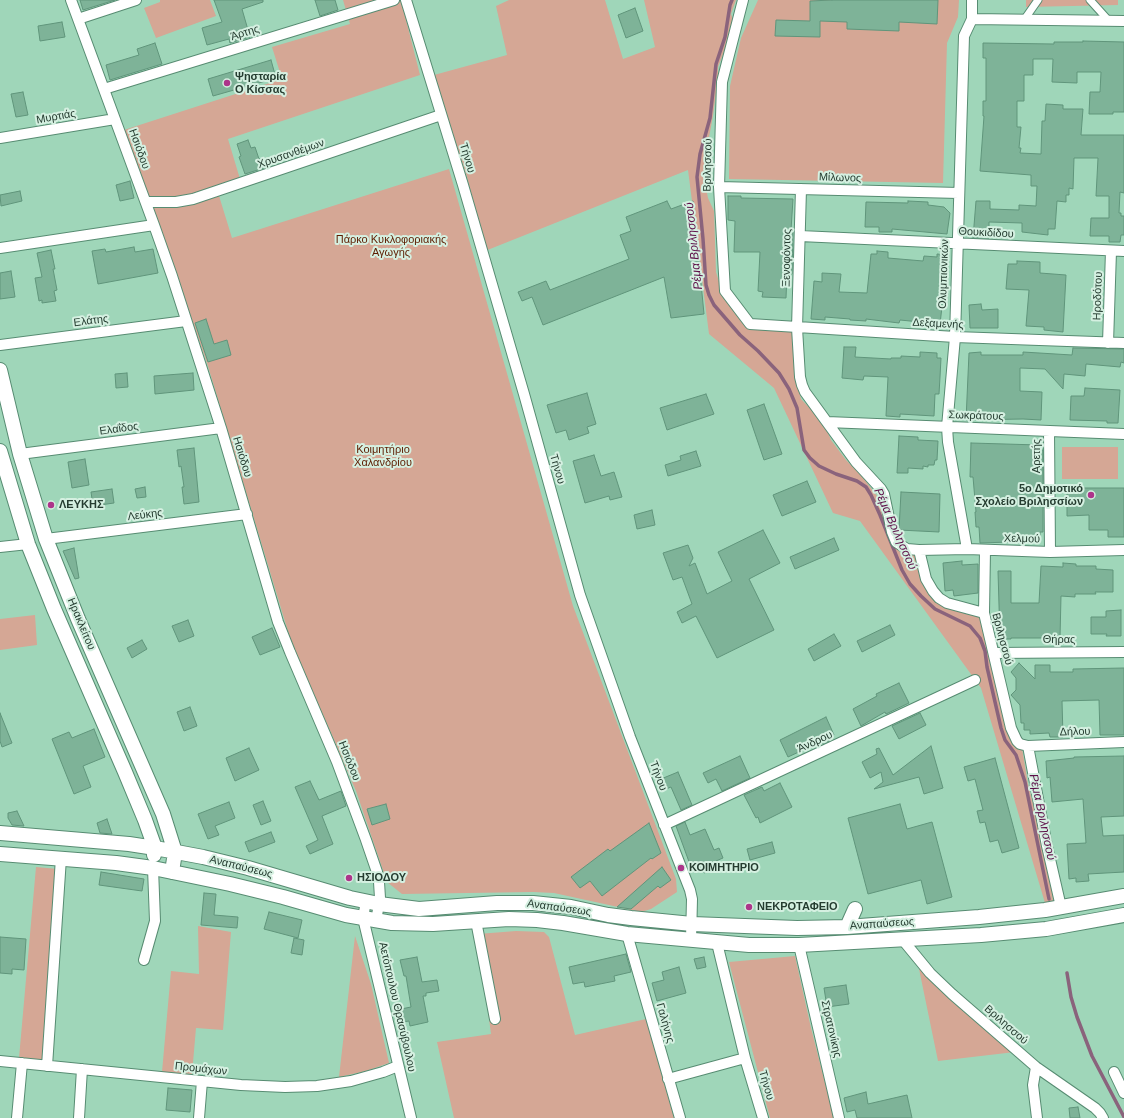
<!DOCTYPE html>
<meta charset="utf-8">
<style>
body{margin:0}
canvas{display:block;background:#9fd6b9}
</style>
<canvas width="1124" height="1118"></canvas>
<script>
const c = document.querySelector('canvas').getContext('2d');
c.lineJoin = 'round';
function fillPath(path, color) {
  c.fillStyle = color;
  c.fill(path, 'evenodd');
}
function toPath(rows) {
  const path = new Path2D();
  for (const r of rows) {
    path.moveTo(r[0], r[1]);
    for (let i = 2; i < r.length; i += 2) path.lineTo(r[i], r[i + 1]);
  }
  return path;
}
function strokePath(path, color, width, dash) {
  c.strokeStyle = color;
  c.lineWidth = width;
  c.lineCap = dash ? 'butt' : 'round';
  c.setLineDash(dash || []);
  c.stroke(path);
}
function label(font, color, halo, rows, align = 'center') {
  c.font = font + ' Arial,sans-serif';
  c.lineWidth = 4;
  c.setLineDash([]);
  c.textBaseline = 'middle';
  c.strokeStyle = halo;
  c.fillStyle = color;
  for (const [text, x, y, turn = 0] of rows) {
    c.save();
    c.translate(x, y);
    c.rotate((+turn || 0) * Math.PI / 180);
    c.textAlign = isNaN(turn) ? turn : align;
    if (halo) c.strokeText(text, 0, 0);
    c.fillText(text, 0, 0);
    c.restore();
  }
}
const green = toPath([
 [160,0,210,0,216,16,156,38,144,8,160,2],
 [343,0,401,0,420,75,228,139,240,179,216,186,232,238,449,169,573,606,676,879,677,892,651,909,641,912,554,893,533,892,402,894,387,882,356,791,332,735,293,648,207,363,170,257,124,130,282,79,272,47,350,24],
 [509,0,605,0,623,59,655,47,644,0,736,0,731,14,734,22,732,29,730,30,730,37,718,67,718,77,713,116,707,148,704,177,708,198,714,211,716,272,724,298,750,325,793,331,795,373,801,399,824,423,831,440,846,460,861,475,877,496,889,533,897,549,902,554,913,551,926,587,979,615,1022,748,1028,784,1050,870,1053,901,1045,903,981,688,860,521,833,513,774,388,709,334,688,170,485,251,467,177,434,75,507,55,496,6],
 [758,0,959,0,958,17,947,43,943,183,729,179,730,86,741,38],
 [1026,0,1118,0,1118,5,1026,7],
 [1062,447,1118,447,1118,479,1062,479],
 [35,615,37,645,0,650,0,619],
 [36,867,58,869,43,1061,19,1058],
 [198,926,231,932,223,1030,196,1028,192,1074,162,1072,171,971,199,974],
 [516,931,544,932,549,937,575,1035,646,1019,674,1118,454,1118,437,1042,491,1034,478,934],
 [355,936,371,984,389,1063,366,1071,339,1077],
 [795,956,811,1028,834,1118,770,1118,729,962],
 [918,964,1015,1052,938,1061]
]);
const stream = toPath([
 [732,0,730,5,725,37,716,64,710,118,700,154,697,177,703,239,706,285,709,295,714,305,740,335,758,351,779,373,789,389,797,408,804,450,810,458,819,466,836,474,857,481,866,487,871,495,880,515,902,570,910,584,921,596,935,609,970,626,980,638,985,651,987,667,1001,728,1005,740,1016,755,1025,782,1049,899],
 [1067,973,1071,997,1077,1017,1092,1056,1124,1117]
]);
const building = toPath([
 [80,0,115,0,83,10,80,0],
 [214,0,263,0,263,2,242,9,250,37,230,43,229,39,207,45,202,28,222,22,214,0],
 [315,0,335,0,338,10,320,16,315,0],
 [832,0,938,0,937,24,899,22,899,31,847,29,847,22,820,21,820,37,775,36,776,20,810,21,810,1,832,0],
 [635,8,643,31,626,38,618,15,635,8],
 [62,22,65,37,40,41,38,26,62,22],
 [1083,41,1124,42,1124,112,1113,112,1113,114,1089,114,1090,92,1100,92,1101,72,1077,72,1077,83,1052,82,1053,59,1033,59,1033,75,1024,75,1024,101,1017,101,1017,127,1021,127,1019,148,1021,148,1020,153,1041,154,1042,121,1045,121,1046,104,1063,105,1063,109,1083,109,1081,135,1124,135,1124,193,1120,192,1119,213,1121,213,1121,216,1124,216,1124,235,1121,235,1120,242,1109,242,1109,236,1090,236,1091,218,1109,218,1109,196,1096,196,1098,158,1074,158,1073,189,1069,188,1069,195,1066,195,1066,202,1057,201,1055,229,1048,229,1048,235,1022,232,1022,223,989,222,989,238,973,238,976,201,990,201,990,209,1019,210,1019,205,1036,206,1037,186,1031,186,1031,175,980,171,984,116,983,116,983,101,986,101,986,58,983,58,983,43,1054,44,1054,42,1083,42,1083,41],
 [155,43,162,64,110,80,106,65,139,55,137,49,155,43],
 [271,60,276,78,213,96,208,79,271,60],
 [23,92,28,115,16,117,11,94,23,92],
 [248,140,251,148,255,147,259,159,263,158,267,167,245,174,239,157,241,156,237,144,248,140],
 [130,181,134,198,120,201,116,185,130,181],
 [20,191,22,201,1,206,0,195,20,191],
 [728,196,741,196,741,198,793,199,791,230,793,230,792,274,787,274,786,298,762,297,763,292,758,291,760,252,734,252,735,221,728,220,728,196],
 [667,201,671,209,693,201,704,314,671,318,664,277,543,325,532,297,522,301,518,292,546,281,550,290,629,259,620,235,631,231,626,217,667,201],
 [908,201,928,202,928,205,944,207,950,213,947,234,892,229,892,232,879,232,879,227,865,227,866,202,908,203,908,201],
 [134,247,135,252,153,249,158,273,98,284,92,251,105,249,106,252,134,247],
 [51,250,55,269,53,269,57,290,54,291,56,301,42,303,42,300,39,301,35,278,42,277,37,253,51,250],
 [877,251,888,252,888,258,923,261,924,256,937,257,937,254,948,255,940,324,900,320,899,323,866,319,866,321,850,320,850,319,825,317,825,320,811,319,814,281,822,282,822,273,841,274,839,292,867,293,871,254,877,254,877,251],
 [1017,261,1040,262,1040,273,1066,275,1063,332,1044,330,1044,327,1026,326,1029,290,1006,289,1008,264,1017,264,1017,261],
 [11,271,15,297,0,299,0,273,11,271],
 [981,304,982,310,998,309,998,328,970,328,969,305,981,304],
 [206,319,214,344,227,340,231,355,208,362,195,323,206,319],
 [844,347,856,347,855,357,891,359,891,358,901,358,901,356,920,357,920,352,937,353,937,358,941,358,940,377,939,394,935,394,934,416,900,414,900,417,886,416,888,377,864,376,863,380,842,378,844,347],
 [1073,348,1124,349,1124,363,1121,362,1120,367,1086,364,1085,376,1064,374,1063,389,1045,369,1020,368,1020,391,1042,392,1041,420,1023,419,966,420,969,353,981,352,981,355,1023,355,1023,352,1072,355,1073,348],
 [127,373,128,387,116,388,115,374,127,373],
 [193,373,194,390,155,394,154,376,193,373],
 [1085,388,1120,390,1118,423,1107,423,1107,421,1070,420,1071,396,1084,396,1085,388],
 [587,393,596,424,587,427,589,433,569,440,566,430,556,433,547,405,587,393],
 [706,394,714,414,667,430,660,408,706,394],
 [764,404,782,454,764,460,747,410,764,404],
 [899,436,918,437,918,440,938,441,937,460,935,460,934,465,928,465,928,467,923,466,923,469,908,468,908,473,897,473,899,436],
 [971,443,1039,445,1039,450,1043,450,1043,532,1040,532,1040,541,980,543,979,527,976,527,975,512,976,512,973,477,970,477,971,443],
 [194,448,199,502,184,504,182,487,184,487,181,466,179,467,177,450,194,448],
 [696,451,701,466,668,476,665,465,681,460,680,456,696,451],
 [594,455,601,476,614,472,622,497,610,500,609,496,585,503,573,461,594,455],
 [85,459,89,485,72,488,68,462,85,459],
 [807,481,816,502,782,516,773,495,807,481],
 [145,487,146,497,137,498,135,489,145,487],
 [1067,488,1124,488,1124,537,1108,537,1108,530,1089,530,1089,515,1067,516,1067,488],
 [112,489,114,503,93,506,91,492,112,489],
 [901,492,940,494,939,532,899,530,901,492],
 [652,510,655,525,637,529,634,515,652,510],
 [763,530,780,563,749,579,774,630,717,658,696,616,682,623,677,612,692,604,682,577,673,580,663,553,688,545,693,558,689,566,695,563,707,594,732,581,718,552,763,530],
 [834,538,839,550,795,569,790,557,834,538],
 [74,548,79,578,75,579,63,551,74,548],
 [962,561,962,565,978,564,978,593,954,596,953,590,945,591,943,563,962,561],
 [1063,563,1076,564,1076,566,1096,566,1096,569,1113,570,1113,592,1095,592,1096,594,1075,594,1075,597,1061,596,1060,638,1011,638,1011,639,1000,639,998,571,1011,571,1011,603,1039,603,1041,566,1063,567,1063,563],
 [1121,610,1121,636,1106,636,1107,634,1091,634,1091,617,1106,617,1106,611,1121,610],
 [188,620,194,636,179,642,172,626,188,620],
 [890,625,895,635,862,652,857,641,890,625],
 [272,628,280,647,260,655,252,637,272,628],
 [834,634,841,646,814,661,808,649,834,634],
 [142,640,147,649,132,658,127,648,142,640],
 [1019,663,1035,679,1035,665,1050,665,1050,672,1073,672,1073,669,1124,668,1124,735,1100,735,1099,700,1062,701,1063,737,1050,737,1049,733,1030,734,1030,730,1024,730,1024,723,1021,723,1020,705,1011,695,1016,690,1016,678,1011,672,1019,663],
 [899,683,909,703,886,714,885,712,861,726,853,709,877,696,876,694,899,683],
 [190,707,197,726,184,731,177,712,190,707],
 [0,713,12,743,2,747,0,741,0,713],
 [920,713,926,725,899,739,892,726,920,713],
 [826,717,834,735,828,738,829,741,817,746,816,744,788,757,780,740,826,717],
 [94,729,105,757,83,766,91,787,74,794,52,739,69,732,72,738,94,729],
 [931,746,943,788,924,794,919,777,874,789,883,782,881,772,870,778,862,762,877,754,876,749,879,748,893,775,931,746],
 [249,748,259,770,235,781,226,758,249,748],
 [740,756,750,778,722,791,716,779,708,783,703,773,740,756],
 [1124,756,1124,816,1101,817,1103,836,1124,835,1124,872,1088,874,1089,881,1076,882,1076,878,1069,879,1067,844,1086,843,1083,799,1052,802,1050,777,1047,778,1046,761,1074,758,1074,757,1124,756],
 [995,758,1019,848,1002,853,998,840,990,842,985,822,980,823,977,811,983,810,975,779,968,781,964,767,995,758],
 [678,772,692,805,681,810,671,787,666,789,661,779,678,772],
 [310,781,319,800,341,791,346,806,322,816,333,844,310,854,306,846,318,840,295,787,310,781],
 [780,783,792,807,760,823,758,817,756,818,744,795,762,787,764,791,780,783],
 [263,801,271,821,261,825,253,805,263,801],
 [229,802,235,818,215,826,219,835,208,839,198,814,229,802],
 [386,804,390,819,372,825,367,809,386,804],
 [900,804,907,829,932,822,952,897,927,904,921,880,868,894,848,818,900,804],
 [17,811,24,826,12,825,8,818,8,813,17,811],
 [107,819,112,834,100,833,97,823,107,819],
 [685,822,690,835,705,829,714,850,719,848,723,858,716,861,718,868,704,873,702,867,692,870,676,826,685,822],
 [649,823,661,853,652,859,651,858,602,896,590,881,580,888,571,877,608,849,610,851,649,823],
 [271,832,275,842,249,852,245,842,271,832],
 [772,842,775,853,750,860,747,849,772,842],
 [662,867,671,880,660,888,658,886,631,909,617,907,662,867],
 [101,872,144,879,142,891,99,885,101,872],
 [204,893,216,894,214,915,238,917,237,928,201,925,204,893],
 [269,912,302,920,298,938,264,929,269,912],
 [0,937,26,939,24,970,12,969,12,974,0,973,0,937],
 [294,938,304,940,302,955,291,953,294,938],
 [626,954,631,972,614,976,615,981,585,987,584,982,573,984,569,967,626,954],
 [417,957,422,982,437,980,439,991,426,993,426,996,423,996,428,1022,410,1026,409,1021,403,1022,401,1009,411,1007,406,976,404,976,400,960,417,957],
 [704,957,706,967,697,969,694,959,704,957],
 [679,967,686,993,657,1001,652,983,664,980,662,972,679,967],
 [846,985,849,1004,827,1007,824,988,846,985],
 [168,1088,192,1090,190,1112,166,1110,168,1088],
 [866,1092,868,1104,907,1095,912,1118,857,1118,855,1110,847,1112,844,1098,866,1092],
 [1078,1107,1080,1118,1070,1118,1069,1108,1078,1107]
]);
const pedestrian = toPath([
 [1090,0,1109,21],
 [1024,20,1038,0]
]);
const minor = toPath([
 [71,0,154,225,172,276,221,428,278,622,290,652,337,762,366,840,377,872,379,882,380,898,376,921],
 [406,0,463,185,524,394,580,595,630,737,690,890,692,899,691,940],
 [743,0,722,82,719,187,725,291,750,324,955,337,1124,343],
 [78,19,136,0],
 [972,19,1124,21],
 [104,89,394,0],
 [0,138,115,119],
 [719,187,959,193],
 [801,189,797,328,800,377,802,385,805,392,856,462,881,489,884,494,892,532,896,542,907,549,919,550,967,549,1050,552,1124,550],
 [146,202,176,202,193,199,441,115],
 [800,236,1124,251],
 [0,248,154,225],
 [1108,343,1111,251],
 [0,345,186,321],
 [827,422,1124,434],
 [1049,431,1050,552],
 [20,454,221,428],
 [46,539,247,514],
 [0,547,28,544],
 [967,549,948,442,947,427,955,337,964,36,972,19,972,0],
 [919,550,926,579,933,591,939,598,947,603,984,613],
 [985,550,984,613,1011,728,1017,741,1020,744,1028,746,1124,742],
 [994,653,1124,652],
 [1028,746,1047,846,1061,907],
 [664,825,975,680],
 [366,901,363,918,411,1118],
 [476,921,495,1019],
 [627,934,680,1118],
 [902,939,930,973,952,994,1036,1067,1095,1108,1100,1113,1103,1118],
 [717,943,745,1058,763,1118],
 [799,945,839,1118],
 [144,960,155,921,153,868],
 [0,1061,241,1085,285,1087,317,1086,351,1081,383,1072,398,1066],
 [47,1066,61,858],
 [1036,1067,1033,1085,1037,1118],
 [1114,1072,1124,1093],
 [668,1079,745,1058],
 [17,1118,22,1063],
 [79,1118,82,1069],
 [199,1118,202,1081]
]);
const secondary = toPath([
 [0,370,20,454,46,539,78,619,163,814,175,852,172,872],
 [0,451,28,544,54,609,125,772,145,820,155,848,154,855],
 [0,833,129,844,155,848,203,857,248,868,350,898,379,904,419,909,497,903,533,903,571,907,608,915,631,918,692,924,797,928,847,927,979,917,1045,910,1124,896],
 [0,854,116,863,153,868,230,884,283,897,346,915,392,923,433,924,509,919,537,920,563,923,627,934,749,945,799,945,981,935,1046,929,1124,915],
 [847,927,855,909]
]);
const markers = [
 [227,83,4,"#ad348a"],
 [1091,495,4,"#ad348a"],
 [51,505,4,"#ad348a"],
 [681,868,4,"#ad348a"],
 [349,878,4,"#ad348a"],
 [749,907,4,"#ad348a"]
];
const streetNames = [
 ["Άρτης",245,33,-17],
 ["Μυρτιάς",56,117,-10],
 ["Ησιόδου",139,149,70],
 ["Χρυσανθέμων",291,154,-19],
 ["Τήνου",467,158,73],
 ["Βριλησσού",708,165,-89],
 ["Μίλωνος",840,178,2],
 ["Θουκιδίδου",986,233,3],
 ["Ξενοφόντος",787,258,-89],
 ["Ολυμπιονικών",944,274,-88],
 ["Ηροδότου",1098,296,-88],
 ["Ελάτης",91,321,-7],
 ["Δεξαμενής",938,324,3],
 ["Σωκράτους",976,416,2],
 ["Ελαΐδος",119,429,-8],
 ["Αρετής",1037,456,-90],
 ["Ησιόδου",242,457,73],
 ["Τήνου",557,469,74],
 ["Λεύκης",145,515,-7],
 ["Χελμού",1022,539,1],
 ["Ηρακλείτου",81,624,67],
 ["Βριλησσού",1002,639,75],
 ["Θήρας",1059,640],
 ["Δήλου",1075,732,-2],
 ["Άνδρου",815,742,-25],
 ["Ησιόδου",349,761,68],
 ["Τήνου",658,776,69],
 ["Αναπαύσεως",241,867,14],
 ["Αναπαύσεως",559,908,8],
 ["Αναπαύσεως",882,924,-4],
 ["Αετόπουλου Θρασύβουλου",397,1007,77],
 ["Γαλήνης",665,1023,74],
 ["Βριλησσού",1006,1025,41],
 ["Στρατονίκης",831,1029,77],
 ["Προμάχων",201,1069,6],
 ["Τήνου",766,1085,74]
];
const poiNames = [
 ["Ψησταρία",235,77],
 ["Ο Κίσσας",235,90],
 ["5ο Δημοτικό",1083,489,"right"],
 ["Σχολείο Βριλησσίων",1083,502,"right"],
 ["ΛΕΥΚΗΣ",59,505],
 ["ΚΟΙΜΗΤΗΡΙΟ",689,868],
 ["ΗΣΙΟΔΟΥ",357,878],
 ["ΝΕΚΡΟΤΑΦΕΙΟ",757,907]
];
const parkNames = [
 ["Πάρκο Κυκλοφοριακής",391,240],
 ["Αγωγής",391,253],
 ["Κοιμητήριο",383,450],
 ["Χαλανδρίου",383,463]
];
const waterNames = [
 ["Ρέμα Βριλησσού",694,246,-96],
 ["Ρέμα Βριλησσού",895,529,66],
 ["Ρέμα Βριλησσού",1042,817,78]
];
fillPath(green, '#d5a795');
strokePath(stream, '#8a637c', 3.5);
fillPath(building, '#7eb398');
strokePath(building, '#60957b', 1);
strokePath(pedestrian, '#578c72', 9);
strokePath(minor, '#578c72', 12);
strokePath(secondary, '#578c72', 16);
strokePath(pedestrian, '#fff', 7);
strokePath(minor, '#fff', 10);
strokePath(secondary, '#fff', 14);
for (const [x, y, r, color] of markers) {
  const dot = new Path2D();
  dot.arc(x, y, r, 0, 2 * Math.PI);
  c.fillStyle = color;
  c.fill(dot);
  strokePath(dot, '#d5f0e1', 1.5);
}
label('11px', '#253c30', '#d5f0e1', streetNames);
label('bold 11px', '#253c30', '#d5f0e1', poiNames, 'left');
label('11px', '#5d1c00', '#d5f0e1', parkNames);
label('italic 12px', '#5e0f49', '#d5f0e1', waterNames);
</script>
